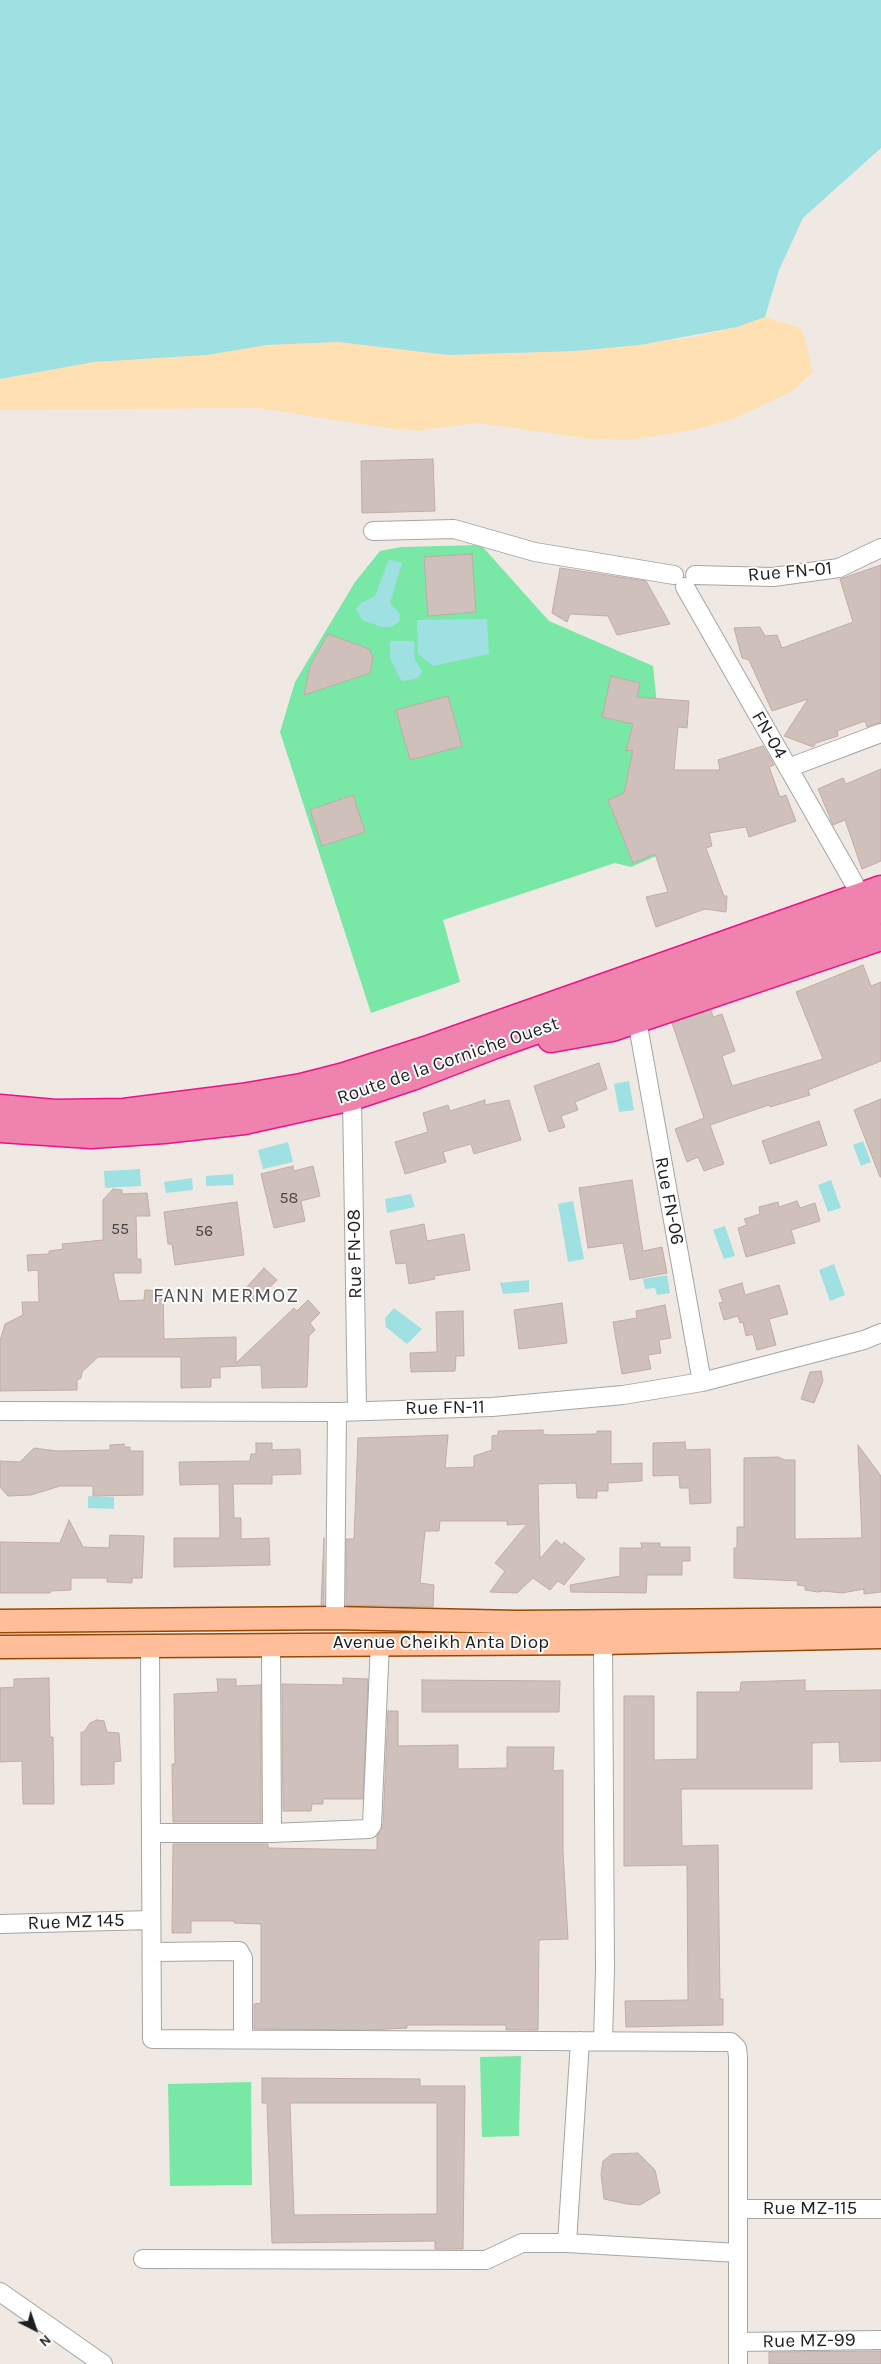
<!DOCTYPE html>
<style>
body{margin:0}
#map{position:relative;width:881px;height:2364px;overflow:hidden;background:#f0e9e3;font-family:Karla,sans-serif}
canvas{display:block}
.north{position:absolute;left:10px;top:2304px;width:50px;height:50px;-webkit-text-stroke:4px #fff;paint-order:stroke;rotate:139deg;font-size:14px;font-weight:700;line-height:20px;text-align:center;color:#1e1e1e}
.north::after{content:'';display:block;margin:auto;width:18px;height:22px;background:#1e1e1e;clip-path:polygon(50% 0,100% 100%,50% 72%,0 100%)}
</style>
<div id="map">
<canvas width="881" height="2364"></canvas>
<div class="north">N</div>
</div>
<script>
const c = document.querySelector('canvas').getContext('2d');
c.lineJoin = 'round';
function fillPath(path, color) {
  c.fillStyle = color;
  c.fill(path, 'evenodd');
}
function toPath(rows) {
  const path = new Path2D();
  for (const r of rows) {
    path.moveTo(r[0], r[1]);
    for (let i = 2; i < r.length; i += 2) path.lineTo(r[i], r[i + 1]);
  }
  return path;
}
function strokePath(path, color, width, dash) {
  c.strokeStyle = color;
  c.lineWidth = width;
  c.lineCap = dash ? 'butt' : 'round';
  c.setLineDash(dash || []);
  c.stroke(path);
}
function label(font, color, halo, rows, align = 'center') {
  c.font = font + ' Karla,sans-serif';
  c.lineWidth = 4;
  c.setLineDash([]);
  c.textBaseline = 'middle';
  c.strokeStyle = halo;
  c.fillStyle = color;
  for (const [text, x, y, turn = 0] of rows) {
    c.save();
    c.translate(x, y);
    c.rotate((+turn || 0) * Math.PI / 180);
    c.textAlign = isNaN(turn) ? turn : align;
    if (halo) c.strokeText(text, 0, 0);
    c.fillText(text, 0, 0);
    c.restore();
  }
}
const sand = toPath([
 [765,317,800,328,804,336,813,372,793,391,738,417,698,429,631,440,591,439,478,423,418,431,386,428,257,408,0,410,0,379,94,362,267,345,338,342,448,355,576,351,640,345,699,336,737,327]
]);
const pitch = toPath([
 [481,545,549,621,653,666,659,724,679,846,631,867,615,863,443,920,460,982,371,1013,280,732,295,682,355,582,380,551,401,547],
 [521,2056,519,2136,482,2137,480,2057],
 [251,2082,252,2185,170,2186,168,2084]
]);
const water = toPath([
 [0,0,881,0,881,148,803,218,779,270,765,317,737,327,640,345,576,351,448,355,338,342,267,345,207,355,94,362,0,379],
 [389,559,402,563,390,603,400,614,399,622,391,627,382,627,362,620,356,609,361,603,375,596],
 [487,619,489,654,433,666,418,654,417,620],
 [390,641,414,641,415,659,422,672,418,678,404,681,400,679,390,658],
 [629,1081,634,1110,619,1112,614,1084],
 [863,1141,871,1162,861,1166,853,1145],
 [288,1142,293,1162,263,1169,258,1150],
 [140,1169,141,1186,105,1188,104,1171],
 [233,1174,234,1185,206,1186,206,1176],
 [192,1178,193,1190,166,1193,164,1182],
 [831,1180,841,1208,828,1212,818,1185],
 [411,1194,415,1207,387,1213,385,1199],
 [573,1201,584,1259,568,1262,558,1204],
 [725,1226,735,1256,724,1259,713,1230],
 [834,1264,845,1295,830,1301,819,1270],
 [667,1275,670,1293,657,1295,655,1288,645,1289,643,1279],
 [529,1280,529,1292,503,1294,500,1283],
 [394,1308,422,1329,407,1344,386,1327,385,1318],
 [88,1496,114,1497,114,1509,88,1508]
]);
const building = toPath([
 [433,459,435,511,362,513,361,461,433,459],
 [472,554,476,612,428,616,424,557,472,554],
 [881,565,881,722,867,727,865,721,837,731,838,736,816,743,813,747,784,736,808,699,772,711,749,660,742,658,734,628,760,627,765,636,777,635,782,648,853,622,840,579,881,565],
 [560,568,646,581,670,624,617,635,608,616,570,614,567,622,552,613,560,568],
 [328,634,369,649,373,657,370,673,304,695,310,666,328,634],
 [611,676,640,683,637,697,689,701,687,728,678,727,674,770,720,770,718,760,763,746,774,765,769,767,780,797,786,795,796,821,749,837,746,827,709,833,712,846,706,848,724,896,727,896,726,912,705,909,656,927,646,897,668,892,655,854,633,863,608,800,624,793,633,750,626,751,633,724,602,717,611,676],
 [448,696,462,746,410,760,396,710,448,696],
 [881,769,881,861,862,869,845,820,833,825,818,789,843,778,846,784,881,769],
 [353,795,365,832,322,846,310,810,353,795],
 [863,965,871,986,881,982,881,1061,808,1090,810,1095,770,1107,769,1105,710,1125,724,1164,704,1171,698,1157,687,1162,675,1129,704,1118,672,1023,711,1010,713,1017,722,1014,735,1051,722,1056,732,1086,823,1059,796,992,863,965],
 [599,1063,607,1089,575,1102,578,1110,561,1116,565,1127,549,1132,534,1086,599,1063],
 [881,1099,881,1177,880,1177,854,1110,881,1099],
 [485,1100,485,1105,509,1100,521,1140,474,1154,471,1144,443,1152,446,1162,405,1174,395,1142,428,1132,423,1113,448,1105,450,1111,485,1100],
 [819,1121,827,1145,770,1164,762,1141,819,1121],
 [293,1166,294,1171,313,1166,320,1196,301,1201,305,1221,274,1228,261,1174,293,1166],
 [632,1180,643,1251,662,1247,667,1273,630,1280,623,1243,588,1248,579,1188,632,1180],
 [113,1189,122,1190,122,1194,147,1193,150,1216,136,1216,137,1259,141,1259,141,1273,113,1273,119,1301,144,1300,145,1290,163,1291,164,1339,236,1337,236,1363,294,1308,297,1311,308,1300,320,1313,310,1323,315,1330,309,1336,307,1387,262,1388,261,1365,220,1367,220,1378,211,1378,211,1387,181,1388,181,1357,98,1357,82,1372,81,1378,77,1380,77,1390,0,1391,0,1341,5,1324,23,1315,22,1302,39,1302,38,1270,28,1271,27,1255,49,1254,49,1251,63,1249,62,1244,103,1240,103,1200,113,1189],
 [797,1201,800,1208,815,1203,820,1221,791,1230,795,1243,746,1257,738,1228,747,1225,744,1219,760,1214,759,1207,778,1202,779,1207,797,1201],
 [237,1202,244,1255,175,1265,172,1244,168,1244,164,1212,237,1202],
 [424,1224,427,1241,464,1234,470,1270,434,1276,435,1279,409,1284,406,1263,396,1264,390,1231,424,1224],
 [264,1268,277,1280,256,1302,244,1290,264,1268],
 [742,1283,745,1295,779,1285,788,1314,769,1319,776,1345,757,1350,753,1334,746,1336,743,1322,740,1323,738,1316,724,1320,719,1303,723,1302,719,1290,742,1283],
 [562,1303,567,1343,519,1349,514,1310,562,1303],
 [665,1305,671,1338,659,1340,661,1353,648,1355,651,1369,622,1374,613,1322,637,1318,636,1311,665,1305],
 [463,1311,464,1356,456,1356,455,1371,411,1372,410,1353,437,1352,436,1312,463,1311],
 [821,1371,823,1381,814,1403,801,1399,810,1372,821,1371],
 [543,1430,543,1434,550,1435,597,1434,597,1431,611,1431,611,1464,642,1463,642,1481,608,1483,608,1491,597,1491,597,1498,577,1498,576,1483,538,1484,540,1559,556,1540,562,1545,564,1542,585,1559,564,1585,558,1581,550,1590,533,1578,517,1593,490,1592,505,1571,495,1563,527,1524,507,1525,507,1521,440,1521,439,1531,425,1531,420,1583,434,1585,433,1607,346,1605,346,1539,354,1539,358,1438,448,1435,445,1468,474,1467,474,1456,492,1450,492,1436,498,1435,498,1431,543,1430],
 [685,1442,686,1450,710,1449,711,1503,690,1504,689,1488,680,1488,679,1475,653,1476,653,1443,685,1442],
 [256,1443,272,1443,272,1450,300,1449,301,1474,272,1475,272,1484,233,1484,234,1518,241,1518,241,1539,269,1538,270,1565,174,1567,174,1538,220,1538,219,1484,180,1485,179,1462,250,1461,251,1454,256,1454,256,1443],
 [124,1444,124,1447,130,1447,130,1451,143,1451,143,1495,93,1496,93,1486,60,1486,31,1495,8,1496,0,1487,0,1461,20,1462,34,1448,57,1451,110,1450,110,1445,124,1444],
 [858,1445,881,1476,881,1592,864,1594,864,1589,842,1593,823,1591,818,1592,805,1590,805,1586,797,1585,798,1581,734,1578,734,1548,737,1548,737,1527,744,1527,744,1458,778,1457,785,1460,795,1460,795,1539,862,1538,858,1445],
 [69,1520,83,1547,109,1548,110,1535,144,1536,142,1578,132,1578,132,1583,107,1582,107,1578,71,1578,71,1590,50,1591,50,1593,0,1593,0,1542,60,1543,69,1520],
 [324,1538,324,1605,321,1605,324,1538],
 [641,1543,660,1543,660,1547,690,1547,690,1561,682,1561,682,1575,647,1575,646,1593,571,1592,570,1585,620,1576,620,1548,642,1548,641,1543],
 [49,1678,50,1737,53,1737,54,1804,23,1804,22,1761,0,1762,0,1688,14,1687,14,1679,49,1678],
 [343,1678,368,1679,363,1799,323,1799,323,1804,312,1804,311,1811,283,1811,282,1684,343,1685,343,1678],
 [217,1679,236,1679,236,1686,261,1685,261,1822,173,1822,172,1764,175,1764,174,1694,218,1692,217,1679],
 [422,1680,560,1681,559,1712,422,1712,422,1680],
 [805,1680,805,1691,881,1690,881,1761,840,1762,839,1742,812,1743,812,1789,681,1789,682,1846,718,1845,720,1999,723,1999,723,2025,626,2027,625,2001,688,2000,687,1865,624,1866,624,1696,654,1696,654,1760,697,1759,697,1692,740,1692,741,1682,805,1680],
 [388,1711,398,1711,398,1746,458,1745,458,1769,507,1768,507,1747,554,1747,553,1771,563,1770,563,1851,568,1939,539,1940,538,2030,506,2030,506,2025,407,2025,407,2028,370,2030,254,2029,254,2004,261,2003,261,1924,234,1923,235,1921,191,1921,191,1933,172,1933,173,1844,268,1844,268,1848,377,1850,377,1836,383,1825,388,1711],
 [97,1720,104,1721,107,1732,119,1733,121,1761,114,1762,114,1784,81,1785,81,1732,84,1732,90,1723,97,1720],
 [262,2078,420,2079,420,2086,465,2086,463,2249,435,2249,435,2241,272,2243,267,2103,262,2103,262,2078],
 [290,2103,437,2103,437,2214,294,2215,290,2103],
 [638,2153,655,2170,660,2193,640,2205,627,2204,604,2199,601,2174,603,2161,612,2154,638,2153],
 [881,2351,881,2364,769,2364,769,2352,881,2351]
]);
const minor = toPath([
 [373,531,454,529,535,552,674,575],
 [695,575,773,577,839,568,881,548],
 [685,587,854,883],
 [788,768,881,733],
 [637,1020,702,1382],
 [352,1097,357,1410],
 [0,1411,337,1412,492,1407,623,1395,702,1382,864,1340,881,1333],
 [335,1618,337,1412],
 [603,1643,605,1970,603,2041],
 [271,1645,272,1833],
 [150,1647,152,2039,731,2042,737,2048,738,2057,738,2364],
 [151,1833,272,1833,369,1829,372,1825,380,1643],
 [0,1924,151,1920],
 [152,1952,239,1951,243,1958,243,2039],
 [739,2209,881,2209],
 [567,2243,580,2041],
 [143,2259,486,2260,522,2243,567,2243,738,2253],
 [0,2292,103,2364],
 [738,2342,881,2340]
]);
const major = toPath([
 [0,1621,335,1618,517,1622,881,1619],
 [0,1647,603,1643,881,1637]
]);
const highway = toPath([
 [551,1039,612,1028,881,937],
 [0,1108,55,1113,124,1112,242,1097,301,1087,344,1076,431,1048,881,889],
 [0,1129,91,1135,164,1130,244,1121,352,1097,412,1077,495,1045,881,910]
]);
const numberNames = [
 ["58",289,1198],
 ["55",120,1229],
 ["56",204,1231]
];
const streetNames = [
 ["Rue FN-01",790,572,-5],
 ["FN-04",769,735,60],
 ["Route de la Corniche Ouest",448,1061,-19],
 ["Rue FN-06",669,1201,79],
 ["Rue FN-08",355,1254,-91],
 ["Rue FN-11",445,1408,-1],
 ["Avenue Cheikh Anta Diop",441,1643],
 ["Rue MZ 145",76,1922,-2],
 ["Rue MZ-115",810,2209],
 ["Rue MZ-99",809,2341,-1]
];
const neighbourhoodNames = [
 ["FANN MERMOZ",226,1296]
];
fillPath(sand, '#ffe0b2');
fillPath(pitch, '#79e7a6');
fillPath(water, '#9fe0e2');
fillPath(building, '#d0c0bc');
strokePath(building, '#c3aba4', 1);
strokePath(minor, '#a5a5a5', 20);
strokePath(major, '#984700', 25);
strokePath(highway, '#eb1389', 29);
strokePath(minor, '#fff', 18);
strokePath(major, '#ffbe99', 22);
strokePath(highway, '#ef83ad', 26);
label('16px', '#4a4646', null, numberNames);
label('19px', '#1e1e1e', '#fff', streetNames);
c.letterSpacing = '1px';
label('20px', '#515151', '#fff', neighbourhoodNames);
c.letterSpacing = '0px';
</script>
